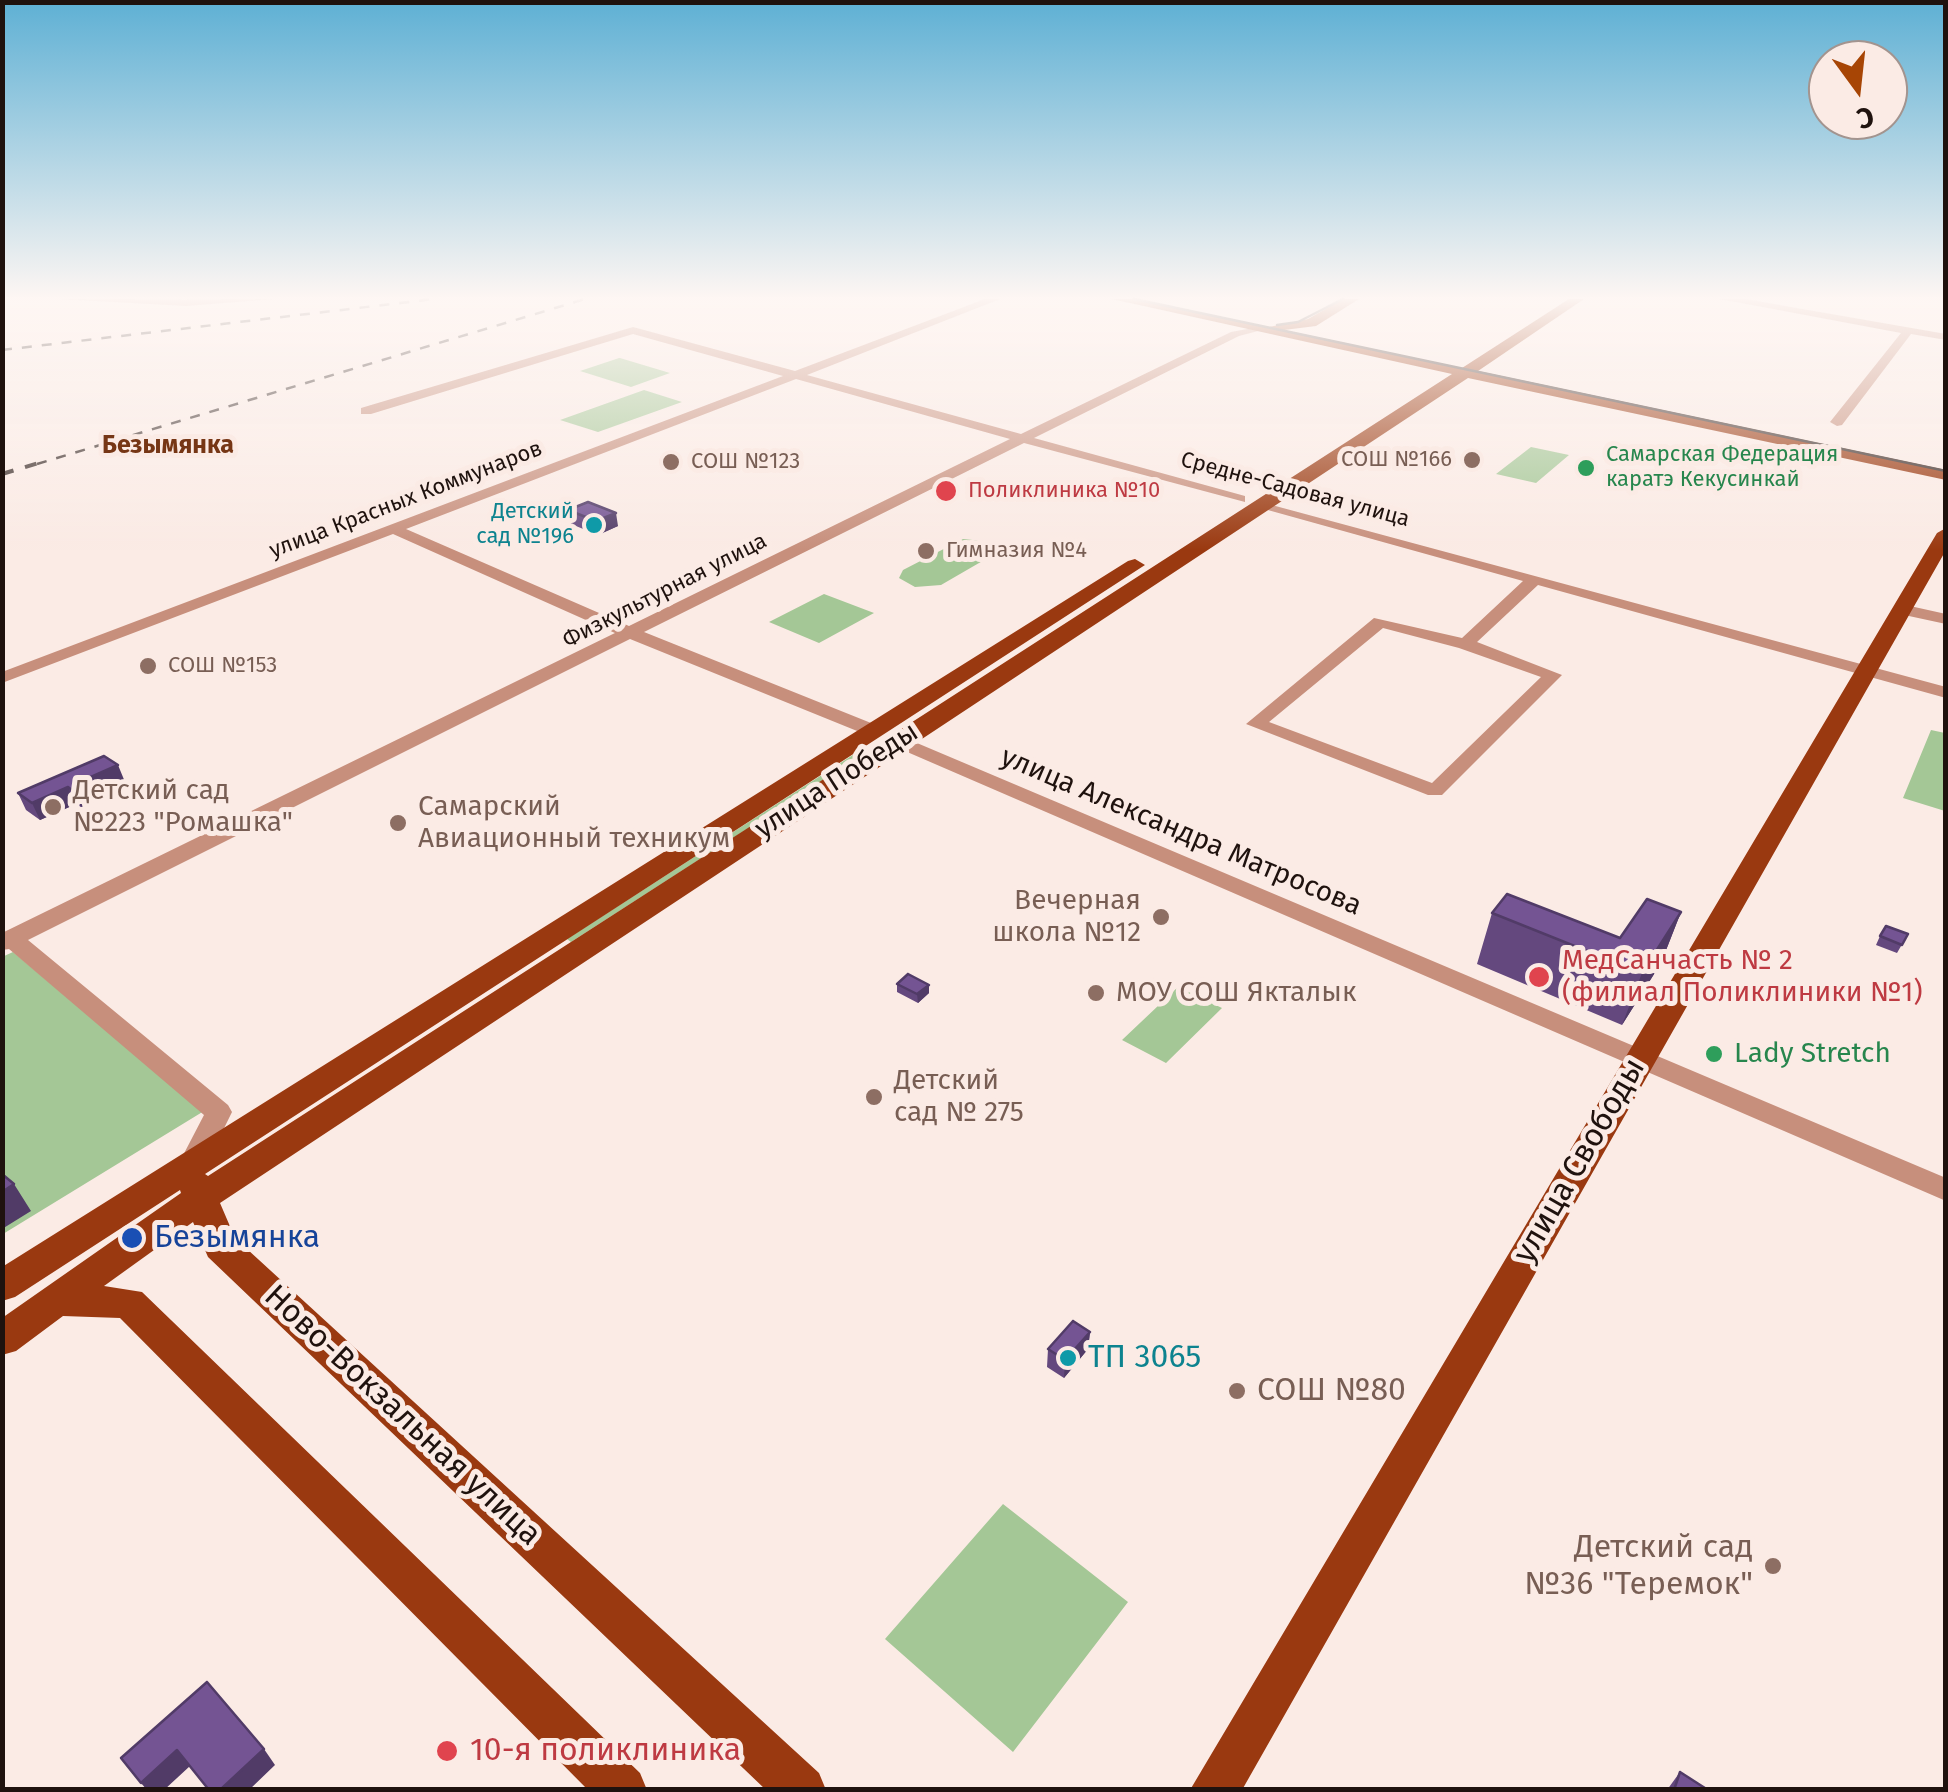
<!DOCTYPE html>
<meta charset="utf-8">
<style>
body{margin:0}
#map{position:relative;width:1948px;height:1792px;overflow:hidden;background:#fbebe5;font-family:"Fira Sans",sans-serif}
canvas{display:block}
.frame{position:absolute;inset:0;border:5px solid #1f120e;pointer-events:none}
.north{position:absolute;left:1808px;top:40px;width:100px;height:100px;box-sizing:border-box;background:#fbebe5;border:2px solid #a3948f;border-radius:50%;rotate:165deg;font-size:28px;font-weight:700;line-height:40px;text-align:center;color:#1f120e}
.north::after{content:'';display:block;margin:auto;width:35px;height:45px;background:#a74505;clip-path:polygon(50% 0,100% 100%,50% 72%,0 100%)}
</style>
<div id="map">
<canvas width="1948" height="1792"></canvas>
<div class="frame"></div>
<div class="north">С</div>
</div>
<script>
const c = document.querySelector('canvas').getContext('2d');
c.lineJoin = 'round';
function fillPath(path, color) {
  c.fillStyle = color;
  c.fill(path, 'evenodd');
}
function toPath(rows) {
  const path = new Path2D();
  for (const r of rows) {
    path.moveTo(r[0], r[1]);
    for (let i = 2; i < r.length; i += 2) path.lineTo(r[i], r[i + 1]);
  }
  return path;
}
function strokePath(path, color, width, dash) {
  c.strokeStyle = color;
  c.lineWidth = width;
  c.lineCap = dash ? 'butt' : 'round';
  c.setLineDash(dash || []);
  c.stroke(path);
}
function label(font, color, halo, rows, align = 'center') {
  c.font = font + ' "Fira Sans",sans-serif';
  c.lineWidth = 10;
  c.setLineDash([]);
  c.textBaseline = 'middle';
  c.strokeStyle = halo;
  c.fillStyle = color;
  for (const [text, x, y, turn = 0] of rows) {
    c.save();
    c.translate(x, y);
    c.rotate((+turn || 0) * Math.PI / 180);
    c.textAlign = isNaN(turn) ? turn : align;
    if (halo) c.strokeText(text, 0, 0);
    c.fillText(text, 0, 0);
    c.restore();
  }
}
const green = toPath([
 [619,358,620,358,670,373,631,387,580,371],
 [644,390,682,402,598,432,560,420],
 [1531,447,1569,455,1536,483,1496,474],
 [963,539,992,542,998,552,941,585,915,587,899,578,903,570],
 [824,594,874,613,819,643,769,622],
 [1931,730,1945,733,1945,811,1903,798],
 [859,751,865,753,571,942,567,939],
 [13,952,204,1111,3,1234,2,957],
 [1178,987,1222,1008,1166,1063,1122,1040],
 [1003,1504,1128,1602,1013,1752,885,1639]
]);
const minor = toPath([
 [61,299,186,300,272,299,186,306,61,299],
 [985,299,1000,299,807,375,1021,434,1231,332,1258,327,1258,331,1239,336,1034,438,1245,496,1245,502,1024,443,644,632,881,727,884,731,881,735,867,735,630,639,28,940,228,1105,232,1112,202,1173,192,1176,182,1173,178,1165,204,1115,9,949,2,950,2,933,615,633,393,534,2,683,2,672,783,376,633,334,371,414,361,414,361,408,633,327,795,371,985,299],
 [796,379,1010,439,629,626,406,529,796,379],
 [1720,299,1745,299,1946,334,1946,340,1911,334,1842,425,1837,426,1830,422,1901,333,1720,299],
 [1257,501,1946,687,1946,698,1538,585,1477,642,1562,675,1442,795,1428,795,1246,724,1374,618,1462,638,1523,581,1257,507,1257,501],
 [1383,628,1459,648,1541,677,1432,783,1269,722,1383,628],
 [1901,604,1946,614,1946,624,1895,613,1895,605,1901,604],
 [898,735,1946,1178,1946,1201,891,745,888,741,891,737,898,735]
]);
const major = toPath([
 [1112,299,1138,299,1269,327,1308,319,1343,299,1359,299,1316,326,1284,330,1462,368,1569,299,1584,299,1478,371,1946,470,1946,480,1468,378,220,1203,235,1238,819,1773,826,1790,766,1790,208,1257,193,1222,104,1286,142,1292,640,1773,647,1790,588,1790,120,1318,63,1316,16,1351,2,1355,2,1318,181,1193,180,1190,15,1297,2,1301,2,1267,1128,561,1135,559,1145,565,205,1174,208,1176,1452,374,1112,299],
 [1946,528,1946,550,1242,1790,1190,1790,1937,533,1946,528]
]);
const tram = toPath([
 [1134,299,1946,471],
 [1277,325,1298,322,1343,299]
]);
const railFar1 = toPath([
 [2,350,434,299],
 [37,464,585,299]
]);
const rail = toPath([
 [2,474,45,461]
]);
const wall = toPath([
 [568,510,618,526,598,535,571,524],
 [125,782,95,795,97,800,81,807,76,804,40,820,26,810,18,793],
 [1681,912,1661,963,1622,1025,1477,964,1492,913,1620,938],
 [1908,934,1897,953,1876,945,1880,936],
 [897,984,929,985,929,993,918,1003,897,992],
 [1090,1332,1088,1349,1064,1378,1047,1367,1048,1349],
 [1680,1772,1708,1790,1667,1790]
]);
const shadedWall = toPath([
 [616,513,618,526,598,535,596,521],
 [118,765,125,782,95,795,97,800,81,807,73,791,84,780],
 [68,787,76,804,40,820,32,803],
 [1681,912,1661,963,1622,1025,1642,973],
 [929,985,929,993,918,1003,917,994],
 [14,1184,31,1211,2,1229,2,1192],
 [1090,1332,1088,1349,1064,1378,1065,1360],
 [264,1749,275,1765,249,1790,220,1790],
 [177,1750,190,1766,164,1790,147,1790,141,1783]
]);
const building = toPath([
 [588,502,616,513,596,521,568,510,588,502],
 [104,756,118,765,84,780,90,784,73,791,68,787,32,803,18,793,104,756],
 [1507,894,1620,938,1647,899,1681,912,1642,973,1492,913,1507,894],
 [1886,926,1908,934,1902,945,1880,936,1886,926],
 [908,974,929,985,917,994,897,984,908,974],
 [2,1174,14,1184,2,1192,2,1174],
 [1073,1321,1090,1332,1065,1360,1048,1349,1073,1321],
 [207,1682,264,1749,220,1790,209,1790,177,1750,141,1783,121,1758,207,1682],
 [1680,1772,1708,1790,1674,1790,1680,1772]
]);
const markers = [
 [1472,460,10,"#8d6e63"],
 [671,462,10,"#8d6e63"],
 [1586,468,10,"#2e9e5b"],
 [946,491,12,"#e0444e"],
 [594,525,10,"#0f9aa8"],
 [926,551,10,"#8d6e63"],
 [148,666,10,"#8d6e63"],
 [53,807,10,"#8d6e63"],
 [398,823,10,"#8d6e63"],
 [1161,917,10,"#8d6e63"],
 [1539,977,12,"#e0444e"],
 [1096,993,10,"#8d6e63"],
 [1714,1054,10,"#2e9e5b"],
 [874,1097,10,"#8d6e63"],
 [132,1238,12,"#1a4fb4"],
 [1068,1358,10,"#0f9aa8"],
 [1237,1391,10,"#8d6e63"],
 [1773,1566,10,"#8d6e63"],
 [447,1751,12,"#e0444e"]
];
const farLeisurenames = [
 ["Самарская Федерация",1606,455],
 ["каратэ Кекусинкай",1606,480]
];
const farEducationnames = [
 ["СОШ №166",1452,460,"right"],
 ["СОШ №123",691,462],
 ["Гимназия №4",946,551],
 ["СОШ №153",168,666]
];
const farStreetnames = [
 ["Средне-Садовая улица",1295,490,15],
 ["улица Красных Коммунаров",406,500,-21],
 ["Физкультурная улица",665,591,-27]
];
const farHealthnames = [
 ["Поликлиника №10",968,491]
];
const farCulturenames = [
 ["Детский",574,512],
 ["сад №196",574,537]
];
const farNeighbourhoodnames = [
 ["Безымянка",168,446]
];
const streetNames = [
 ["улица Победы",837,781,-33],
 ["улица Александра Матросова",1181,832,23]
];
const educationNames = [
 ["Детский сад",73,791],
 ["№223 \"Ромашка\"",73,823],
 ["Самарский",418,807],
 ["Авиационный техникум",418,839],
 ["Вечерная",1141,901,"right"],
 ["школа №12",1141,933,"right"],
 ["МОУ СОШ Якталык",1116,993],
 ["Детский",894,1081],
 ["сад № 275",894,1113]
];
const healthNames = [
 ["МедСанчасть № 2",1562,961],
 ["(филиал Поликлиники №1)",1562,993]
];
const leisureNames = [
 ["Lady Stretch",1734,1054]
];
const nearStreetnames = [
 ["улица Свободы",1580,1161,-60],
 ["Ново-Вокзальная улица",402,1416,43]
];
const nearTransitnames = [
 ["Безымянка",154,1238]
];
const nearCulturenames = [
 ["ТП 3065",1088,1358]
];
const nearEducationnames = [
 ["СОШ №80",1257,1391],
 ["Детский сад",1753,1548,"right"],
 ["№36 \"Теремок\"",1753,1585,"right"]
];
const nearHealthnames = [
 ["10-я поликлиника",470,1751]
];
fillPath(green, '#a4c796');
fillPath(minor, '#c78f7c');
fillPath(major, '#9a3910');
strokePath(tram, '#3a2c28', 2.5);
strokePath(railFar1, '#3a2c28', 2.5, [10, 10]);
strokePath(rail, '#3a2c28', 4, [12, 12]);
fillPath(wall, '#64487e');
fillPath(shadedWall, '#513b67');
fillPath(building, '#745493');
strokePath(building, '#513b67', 2.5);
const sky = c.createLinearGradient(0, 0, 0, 550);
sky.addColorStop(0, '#5eb0d4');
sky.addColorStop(0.54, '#fdf6f3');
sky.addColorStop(1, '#fdf6f300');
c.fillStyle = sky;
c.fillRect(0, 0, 1948, 550);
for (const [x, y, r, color] of markers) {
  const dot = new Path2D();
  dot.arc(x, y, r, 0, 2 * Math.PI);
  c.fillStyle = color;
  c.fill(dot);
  strokePath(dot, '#fbebe5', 4);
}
label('22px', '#27864d', '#fbebe5', farLeisurenames, 'left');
label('22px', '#785e54', '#fbebe5', farEducationnames, 'left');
label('22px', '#1f120e', '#fbebe5', farStreetnames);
label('22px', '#be3a42', '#fbebe5', farHealthnames, 'left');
label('22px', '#0d838f', '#fbebe5', farCulturenames, 'right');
label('bold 25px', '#763615', '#fbebe5', farNeighbourhoodnames);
label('28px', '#1f120e', '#fbebe5', streetNames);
label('28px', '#785e54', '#fbebe5', educationNames, 'left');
label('28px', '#be3a42', '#fbebe5', healthNames, 'left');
label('28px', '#27864d', '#fbebe5', leisureNames, 'left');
label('32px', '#1f120e', '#fbebe5', nearStreetnames);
label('32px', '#164399', '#fbebe5', nearTransitnames, 'left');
label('32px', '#0d838f', '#fbebe5', nearCulturenames, 'left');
label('32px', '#785e54', '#fbebe5', nearEducationnames, 'left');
label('32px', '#be3a42', '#fbebe5', nearHealthnames, 'left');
</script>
